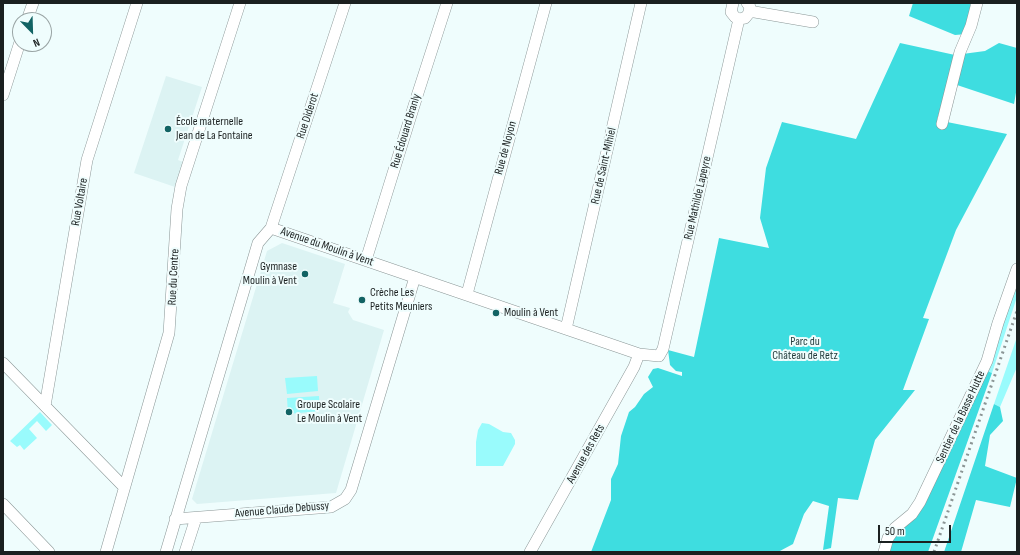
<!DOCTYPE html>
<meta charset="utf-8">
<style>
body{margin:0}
#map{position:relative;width:1020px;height:555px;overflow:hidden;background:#effdfd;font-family:"Sofia Sans Condensed",sans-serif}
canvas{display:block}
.frame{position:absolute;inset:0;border:4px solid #1b2020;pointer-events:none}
.north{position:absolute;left:12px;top:12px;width:40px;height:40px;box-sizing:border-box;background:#effdfd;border:1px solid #9aa5a5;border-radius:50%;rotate:157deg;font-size:11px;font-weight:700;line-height:16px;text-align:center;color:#1b2020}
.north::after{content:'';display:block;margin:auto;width:14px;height:18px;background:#126364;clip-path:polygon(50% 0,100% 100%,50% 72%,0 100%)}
.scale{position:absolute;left:878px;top:525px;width:73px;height:18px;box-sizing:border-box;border:2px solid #1b2020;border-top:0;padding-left:5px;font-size:12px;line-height:14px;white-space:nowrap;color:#1b2020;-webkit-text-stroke:3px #effdfd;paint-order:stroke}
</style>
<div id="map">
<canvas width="1020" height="555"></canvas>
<div class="frame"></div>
<div class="north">N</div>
<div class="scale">50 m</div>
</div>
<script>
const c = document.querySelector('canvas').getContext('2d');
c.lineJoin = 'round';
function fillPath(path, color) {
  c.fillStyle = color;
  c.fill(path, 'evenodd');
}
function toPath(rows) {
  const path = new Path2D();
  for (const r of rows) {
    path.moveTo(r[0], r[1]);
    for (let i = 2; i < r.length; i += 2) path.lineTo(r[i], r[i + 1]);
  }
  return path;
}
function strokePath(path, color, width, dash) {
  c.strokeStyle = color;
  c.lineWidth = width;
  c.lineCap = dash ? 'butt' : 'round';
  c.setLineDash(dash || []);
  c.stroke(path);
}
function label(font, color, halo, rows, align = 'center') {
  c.font = font + ' "Sofia Sans Condensed",sans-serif';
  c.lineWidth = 4;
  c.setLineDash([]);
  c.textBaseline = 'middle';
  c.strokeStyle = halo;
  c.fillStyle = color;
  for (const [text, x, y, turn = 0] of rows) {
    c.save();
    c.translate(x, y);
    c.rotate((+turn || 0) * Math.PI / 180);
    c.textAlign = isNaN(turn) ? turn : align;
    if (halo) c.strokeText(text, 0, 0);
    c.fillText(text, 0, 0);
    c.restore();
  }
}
const built = toPath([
 [166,76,202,87,178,160,183,162,175,187,134,173],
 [282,243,345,264,333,303,350,308,348,312,353,320,384,330,336,493,197,504,192,499,267,251]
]);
const green = toPath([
 [1017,284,1017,297,992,373,987,371],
 [1017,337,1017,367,1000,407,994,404],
 [317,376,318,391,287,394,285,378],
 [319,396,320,411,288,414,287,398],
 [40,412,52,425,46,431,37,421,29,429,37,438,24,450,20,445,17,447,10,441],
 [482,423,489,424,503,432,511,433,515,440,515,444,503,466,476,466,476,442,478,430]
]);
const forest = toPath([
 [913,3,969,3,975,9,967,34,955,35,909,16],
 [900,43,955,55,985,51,999,43,1017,48,1017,87,1014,104,948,82,937,120,1007,134,956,230,923,318,929,319,903,390,915,390,875,440,858,500,838,498,831,548,823,550,829,506,813,501,804,514,793,544,778,552,591,552,611,500,611,479,618,464,621,436,629,412,635,407,644,394,653,387,648,377,653,369,658,368,682,376,682,372,676,371,670,365,668,350,694,357,719,238,769,248,760,218,766,168,782,122,856,139],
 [987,371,992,373,928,552,889,552,892,540,925,502],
 [994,404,1000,407,1003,421,990,435,985,466,1017,478,1010,507,976,500,961,552,944,552]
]);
const minor = toPath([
 [733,3,731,12,735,17,739,19,745,18,749,13,750,7,747,3],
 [749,11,813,22],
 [27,20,33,3],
 [3,95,20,42],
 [942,124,960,52,971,26,977,3],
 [271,228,639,354,659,356,663,349,739,19],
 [366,260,417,96,447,3],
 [467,294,546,3],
 [566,329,641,3],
 [3,363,124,487],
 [45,406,87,160,137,3],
 [3,504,49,552],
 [175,519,331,507,345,499,351,490,415,277],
 [106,552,169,333,177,209,181,186,240,3],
 [166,552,258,243,271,228,345,3],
 [185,552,196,518],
 [530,552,634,367,639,354],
 [884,552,888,538,895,528,912,514,920,502,987,361,998,323,1017,269]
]);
const rail = toPath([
 [934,552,1017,311]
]);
const markers = [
 [168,129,4,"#126364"],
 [305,274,4,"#126364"],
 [362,300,4,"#126364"],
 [496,313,4,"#126364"],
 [289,412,4,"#126364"]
];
const streetNames = [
 ["Rue Diderot",308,116,-72],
 ["Rue Édouard Branly",406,131,-73],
 ["Rue de Noyon",506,148,-75],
 ["Rue de Saint-Mihiel",604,166,-77],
 ["Rue Mathilde Lapeyre",698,198,-77],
 ["Rue Voltaire",80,202,-80],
 ["Avenue du Moulin à Vent",327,247,19],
 ["Rue du Centre",174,277,-87],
 ["Sentier de la Basse Hutte",961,417,-65],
 ["Avenue des Rets",586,454,-61],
 ["Avenue Claude Debussy",282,510,-5]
];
const poiNames = [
 ["École maternelle",176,122],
 ["Jean de La Fontaine",176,136],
 ["Gymnase",297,267,"right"],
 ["Moulin à Vent",297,281,"right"],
 ["Crèche Les",370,293],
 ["Petits Meuniers",370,307],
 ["Moulin à Vent",504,313],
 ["Groupe Scolaire",297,405],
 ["Le Moulin à Vent",297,419]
];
const parkNames = [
 ["Parc du",805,342],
 ["Château de Retz",805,356]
];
fillPath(built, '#dcf3f3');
fillPath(green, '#99fbfc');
fillPath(forest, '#3edde0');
strokePath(minor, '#8b9797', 12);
strokePath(minor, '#fff', 11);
strokePath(rail, '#8b9595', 3, [2, 4]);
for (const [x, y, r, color] of markers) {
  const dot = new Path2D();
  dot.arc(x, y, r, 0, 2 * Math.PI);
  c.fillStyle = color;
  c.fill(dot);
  strokePath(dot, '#effdfd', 1.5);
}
label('12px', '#1b2020', '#effdfd', streetNames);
label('12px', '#1b2020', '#effdfd', poiNames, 'left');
label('12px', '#1f3939', '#effdfd', parkNames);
</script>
